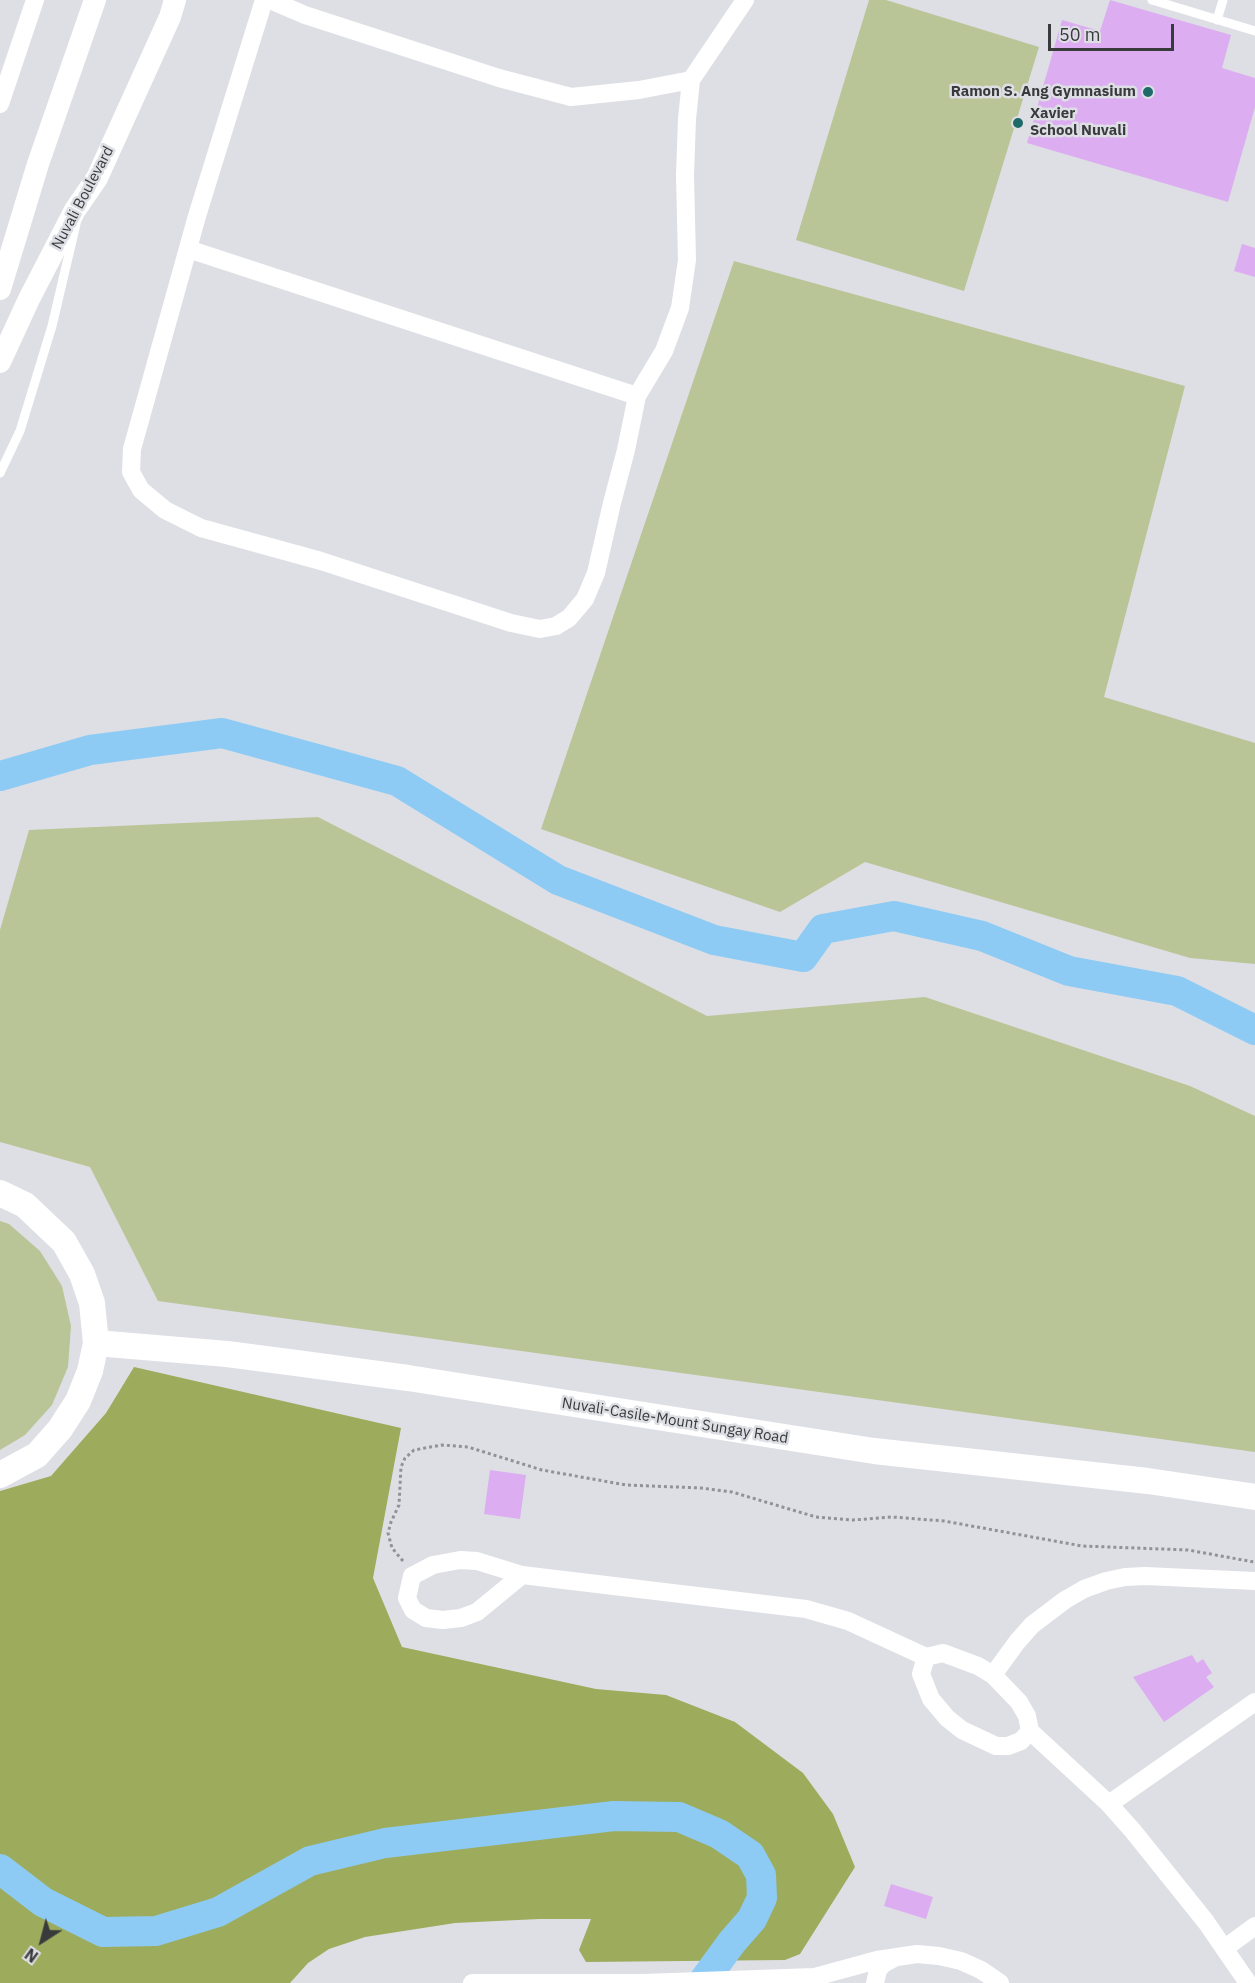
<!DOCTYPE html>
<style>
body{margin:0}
#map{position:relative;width:1255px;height:1983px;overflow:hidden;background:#dedfe5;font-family:"IBM Plex Sans",sans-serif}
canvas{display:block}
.north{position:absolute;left:12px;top:1911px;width:60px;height:60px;-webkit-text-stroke:4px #dedfe5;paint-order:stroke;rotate:216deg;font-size:16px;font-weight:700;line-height:24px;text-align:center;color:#393a3c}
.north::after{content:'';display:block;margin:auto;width:21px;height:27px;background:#393a3c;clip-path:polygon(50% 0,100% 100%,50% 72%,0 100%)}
.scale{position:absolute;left:1048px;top:24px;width:126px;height:27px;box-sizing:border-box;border:3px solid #393a3c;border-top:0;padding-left:8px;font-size:18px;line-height:21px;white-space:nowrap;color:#393a3c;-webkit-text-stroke:4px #dedfe5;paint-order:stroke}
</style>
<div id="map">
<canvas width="1255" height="1983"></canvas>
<div class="north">N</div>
<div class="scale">50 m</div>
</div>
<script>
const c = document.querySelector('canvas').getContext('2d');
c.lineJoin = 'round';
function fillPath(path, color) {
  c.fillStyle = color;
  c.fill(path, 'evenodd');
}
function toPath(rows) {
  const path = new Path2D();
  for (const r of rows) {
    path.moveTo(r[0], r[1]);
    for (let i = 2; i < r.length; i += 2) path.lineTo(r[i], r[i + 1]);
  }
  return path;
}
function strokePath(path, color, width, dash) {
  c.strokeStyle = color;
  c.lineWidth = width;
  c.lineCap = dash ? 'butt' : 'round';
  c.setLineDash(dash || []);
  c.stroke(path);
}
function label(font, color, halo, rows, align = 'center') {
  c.font = font + ' "IBM Plex Sans",sans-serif';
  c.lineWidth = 5;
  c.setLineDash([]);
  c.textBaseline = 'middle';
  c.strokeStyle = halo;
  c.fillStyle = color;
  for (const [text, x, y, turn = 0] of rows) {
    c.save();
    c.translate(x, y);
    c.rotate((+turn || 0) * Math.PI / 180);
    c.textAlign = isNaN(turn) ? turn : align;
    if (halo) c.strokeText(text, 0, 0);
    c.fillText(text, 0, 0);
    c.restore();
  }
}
const green = toPath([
 [869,0,886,0,1039,47,964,291,796,240],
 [734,261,1185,386,1104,697,1255,743,1255,964,1190,958,865,862,780,912,541,829],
 [318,817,707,1016,925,997,1190,1086,1255,1116,1255,1452,158,1301,90,1167,0,1142,0,930,29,830],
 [0,1221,9,1224,40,1251,62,1286,71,1326,68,1367,52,1405,25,1435,0,1450]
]);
const forest = toPath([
 [134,1367,401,1428,373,1578,402,1647,596,1689,666,1695,735,1722,803,1773,833,1814,855,1867,800,1954,785,1960,586,1962,579,1950,591,1919,539,1919,455,1923,365,1937,329,1949,308,1963,290,1983,0,1983,0,1491,51,1476,106,1413]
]);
const river = toPath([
 [0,776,90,750,222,733,397,781,558,880,714,940,803,957,823,929,894,916,982,936,1069,971,1177,991,1255,1030],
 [0,1869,43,1902,103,1932,156,1931,218,1912,310,1861,385,1843,614,1816,679,1817,719,1834,750,1855,761,1875,762,1898,752,1919,732,1942,702,1983]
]);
const building = toPath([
 [1110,0,1231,35,1222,68,1255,78,1255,107,1228,202,1027,143,1062,20,1100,31],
 [1242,244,1255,248,1255,277,1234,271],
 [490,1470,526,1475,520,1519,484,1514],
 [1192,1655,1197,1663,1203,1659,1212,1673,1206,1677,1214,1687,1164,1722,1133,1677],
 [891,1884,933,1897,926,1919,884,1906]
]);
const path = toPath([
 [403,1561,392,1548,388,1533,391,1522,399,1505,401,1467,405,1458,414,1450,442,1445,468,1447,542,1470,626,1485,701,1488,732,1492,816,1517,853,1520,892,1517,944,1521,1082,1546,1188,1550,1254,1562]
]);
const service = toPath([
 [1152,0,1255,31],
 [1217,20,1223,0],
 [0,473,20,431,52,326,76,224]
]);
const minor = toPath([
 [264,0,197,216,132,449,131,472,141,490,165,510,201,528,321,561,511,623,540,629,556,626,569,618,585,599,596,573,612,503,626,450,637,396,664,351,680,308,687,260,685,175,687,119,691,80,745,0],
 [270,0,305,15,499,78,571,97,639,90,691,80],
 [0,104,35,0],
 [188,249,637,396],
 [460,1560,477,1561,522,1575,477,1612,461,1618,443,1620,426,1618,413,1610,407,1598,412,1576,433,1565,460,1560],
 [522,1575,806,1609,848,1621,926,1657,943,1653,978,1666,993,1675,1019,1702,1027,1716,1030,1731,1021,1741,1008,1746,996,1746,962,1730,947,1718,931,1699,921,1674,926,1657],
 [993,1675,1017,1642,1032,1625,1065,1600,1084,1589,1106,1581,1125,1577,1145,1576,1255,1581],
 [1030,1731,1109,1804,1133,1831,1206,1922,1248,1983],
 [1109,1804,1255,1702],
 [1225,1948,1255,1926],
 [472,1983,643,1983,815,1977,877,1960,917,1954,939,1956,961,1961,981,1970,1000,1983],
 [875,1983,878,1970,883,1964,894,1958]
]);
const tertiary = toPath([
 [0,289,38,164,95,0],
 [0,362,29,299,75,210,97,178,170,17,175,0]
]);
const secondary = toPath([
 [0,1193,25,1205,64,1242,82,1274,92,1303,96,1343,90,1371,78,1401,60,1429,37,1455,0,1475],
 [96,1343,227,1354,296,1363,408,1378,874,1451,1148,1481,1255,1497]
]);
const markers = [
 [1148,92,6,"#1e6a68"],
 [1018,123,6,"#1e6a68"]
];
const poiNames = [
 ["Ramon S. Ang Gymnasium",1136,92],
 ["Xavier",1030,114,"left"],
 ["School Nuvali",1030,131,"left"]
];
const streetNames = [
 ["Nuvali Boulevard",83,198,-62],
 ["Nuvali-Casile-Mount Sungay Road",675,1421,9]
];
fillPath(green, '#b9c596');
fillPath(forest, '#9cac5c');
strokePath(river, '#8ecbf4', 30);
fillPath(building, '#dcadf1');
strokePath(path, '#919296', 3, [3, 3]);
strokePath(service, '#fff', 9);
strokePath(minor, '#fff', 18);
strokePath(tertiary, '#fff', 22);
strokePath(secondary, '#fff', 26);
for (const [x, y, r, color] of markers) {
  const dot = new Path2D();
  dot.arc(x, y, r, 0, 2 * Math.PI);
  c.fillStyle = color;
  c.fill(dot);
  strokePath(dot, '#dedfe5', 2);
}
label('bold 15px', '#393a3c', '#dedfe5', poiNames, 'right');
label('15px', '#393a3c', '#dedfe5', streetNames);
</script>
